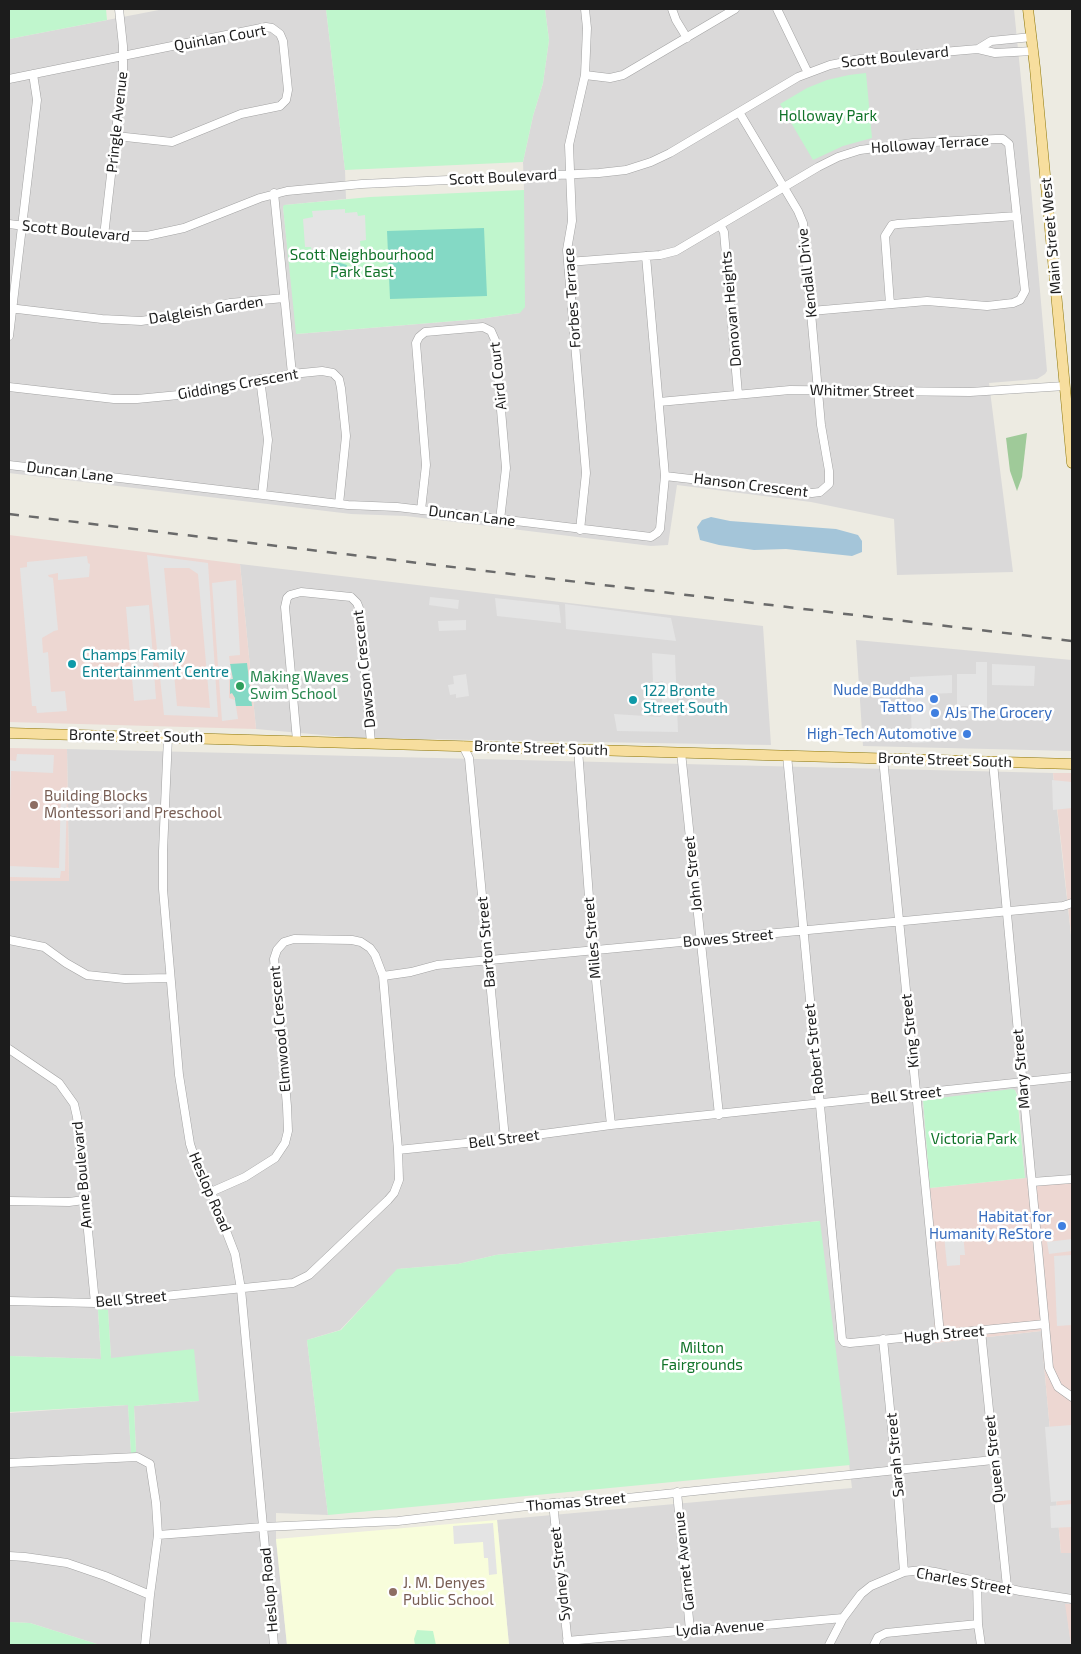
<!DOCTYPE html>
<style>
body{margin:0}
#map{position:relative;width:1081px;height:1654px;overflow:hidden;background:#edebe2;font-family:"Exo 2",sans-serif}
canvas{display:block}
.frame{position:absolute;inset:0;border:10px solid #1c1c1c;pointer-events:none}
</style>
<div id="map">
<canvas width="1081" height="1654"></canvas>
<div class="frame"></div>
</div>
<script>
const c = document.querySelector('canvas').getContext('2d');
c.lineJoin = 'round';
function fillPath(path, color) {
  c.fillStyle = color;
  c.fill(path, 'evenodd');
}
function toPath(rows) {
  const path = new Path2D();
  for (const r of rows) {
    path.moveTo(r[0], r[1]);
    for (let i = 2; i < r.length; i += 2) path.lineTo(r[i], r[i + 1]);
  }
  return path;
}
function strokePath(path, color, width, dash) {
  c.strokeStyle = color;
  c.lineWidth = width;
  c.lineCap = dash ? 'butt' : 'round';
  c.setLineDash(dash || []);
  c.stroke(path);
}
function label(font, color, halo, rows, align = 'center') {
  c.font = font + ' "Exo 2",sans-serif';
  c.lineWidth = 5;
  c.setLineDash([]);
  c.textBaseline = 'middle';
  c.strokeStyle = halo;
  c.fillStyle = color;
  for (const [text, x, y, turn = 0] of rows) {
    c.save();
    c.translate(x, y);
    c.rotate((+turn || 0) * Math.PI / 180);
    c.textAlign = isNaN(turn) ? turn : align;
    if (halo) c.strokeText(text, 0, 0);
    c.fillText(text, 0, 0);
    c.restore();
  }
}
const residential = toPath([
 [164,9,326,9,345,170,346,199,285,205,283,207,297,334,479,319,520,313,524,190,523,162,533,116,543,83,549,40,545,9,1014,9,1025,119,1047,371,1045,374,1037,379,989,383,1013,572,897,575,894,519,811,502,677,485,668,545,651,546,406,516,351,514,9,473,9,39],
 [240,564,763,626,771,745,356,738,256,729],
 [856,640,1072,660,1072,751,863,746],
 [67,749,1053,773,1072,944,1072,1176,1025,1178,1018,1095,1015,1090,923,1101,930,1188,935,1343,1041,1331,1061,1553,1072,1553,1072,1604,1066,1605,1071,1645,509,1645,497,1520,852,1488,819,1221,496,1255,458,1264,398,1269,340,1330,307,1340,328,1515,276,1513,276,1539,287,1645,100,1645,30,1623,9,1622,9,1413,128,1405,131,1452,136,1451,134,1406,199,1401,111,1358,108,1310,98,1310,101,1359,9,1356,9,881,69,881]
]);
const commercial = toPath([
 [9,535,240,564,256,729,9,722],
 [9,748,67,749,69,881,9,881],
 [1053,773,1072,773,1072,944,1063,859],
 [1072,1176,1072,1553,1061,1553,1041,1331,935,1343,930,1188,1025,1178],
 [1065,1604,1072,1604,1072,1645,1071,1645]
]);
const education = toPath([
 [497,1520,509,1645,287,1645,276,1539]
]);
const forest = toPath([
 [1027,433,1022,477,1017,491,1010,471,1006,438]
]);
const park = toPath([
 [9,9,106,9,107,20,9,39],
 [326,9,545,9,549,40,543,83,533,116,523,162,345,170],
 [866,73,872,138,843,146,813,160,780,104,807,88,827,80,849,75],
 [524,190,525,307,520,313,479,319,296,334,283,207,284,205,370,197],
 [1012,1089,1015,1090,1017,1095,1025,1178,930,1188,923,1100],
 [820,1221,850,1465,328,1515,307,1340,341,1330,397,1269,458,1264,496,1255],
 [98,1309,108,1310,111,1358,194,1349,199,1401,134,1406,136,1452,131,1453,128,1405,9,1412,9,1356,101,1359],
 [9,1622,30,1623,100,1645,9,1645],
 [417,1630,433,1631,436,1645,415,1645,414,1639]
]);
const pitch = toPath([
 [484,228,487,296,390,299,387,231],
 [334,261,347,265,342,280,329,276],
 [247,663,252,706,235,706,235,698,232,693,230,694,230,679,233,679,230,664]
]);
const parking = toPath([
 [345,209,345,213,357,212,358,216,365,215,366,240,360,241,361,251,313,256,311,247,305,247,303,219,313,217,312,211],
 [147,555,208,563,218,717,164,715],
 [164,568,189,568,198,574,210,708,177,706],
 [87,556,88,563,90,564,89,577,58,580,58,573,48,575,49,577,53,578,58,630,54,631,42,638,43,653,48,652,51,692,65,691,67,711,37,713,36,706,32,706,20,568,27,567,27,562],
 [236,580,240,655,229,656,232,679,229,680,229,698,235,700,238,719,222,721,212,583],
 [430,597,459,600,458,609,429,605],
 [495,598,559,605,561,623,497,616],
 [565,604,671,618,676,641,566,629],
 [149,605,156,699,134,701,126,607],
 [466,620,466,630,439,631,438,621],
 [652,653,675,655,678,732,617,731,614,714,661,717,663,681,653,683],
 [976,662,987,662,987,721,975,721,975,706,957,706,957,674,976,674],
 [992,664,1035,666,1034,686,992,685],
 [466,674,469,696,456,698,456,694,450,695,448,685,454,684,453,676],
 [952,675,952,693,929,694,931,742,912,743,910,677],
 [17,754,54,755,53,773,11,771,9,832,9,760,16,761],
 [1052,780,1072,782,1072,808,1053,810],
 [61,792,67,792,65,871,61,871,60,878,9,877,9,866,59,868],
 [963,1233,965,1255,960,1255,960,1265,947,1266,944,1235],
 [1072,1239,1072,1251,1049,1254,1047,1242],
 [1072,1255,1072,1325,1057,1326,1054,1256],
 [1072,1425,1072,1500,1051,1502,1045,1427],
 [1072,1504,1072,1527,1051,1528,1050,1506],
 [493,1523,497,1574,489,1575,488,1558,484,1558,483,1542,454,1544,453,1526]
]);
const water = toPath([
 [711,517,730,521,836,529,858,535,862,541,862,552,852,556,786,549,754,550,719,545,700,540,697,527,702,520]
]);
const minor = toPath([
 [672,9,676,20,687,38],
 [777,9,808,73],
 [978,49,991,41,1032,37],
 [585,75,610,78,623,75,735,9],
 [9,79,266,27,272,28,280,34,283,41,288,90,286,100,280,106,241,114,172,142,116,136],
 [274,193,292,374],
 [9,224,104,236,147,236,184,228,260,198,287,191,362,184,599,173,626,170,651,162,670,153,798,77,830,65,860,59,978,49,995,53,1033,51],
 [720,225,724,232,738,394],
 [104,236,123,70,123,46,119,9],
 [568,262,660,255,676,251,818,167,838,157,860,150,913,143,996,139,1003,139,1009,144,1025,291,1020,300,1013,303,987,306,927,301,811,311],
 [890,304,885,236,892,225,898,224,1017,216],
 [9,308,102,319,141,321,183,315,230,303,284,298],
 [9,336,37,100,33,74],
 [260,379,268,440,262,495],
 [9,387,114,399,137,399,189,394,292,374,322,371,333,373,339,379,341,388,346,436,339,504],
 [659,402,790,390,970,392,1065,386],
 [9,465,348,505,397,507,651,537,657,533,660,529,665,476,646,256],
 [665,476,812,493,820,492,829,484,829,471,821,425,803,223,798,211,739,112],
 [421,510,426,465,416,343,419,337,425,332,483,327,491,331,495,340,506,468,500,520],
 [580,530,586,473,567,250,572,221,569,145,585,75,587,28,585,9],
 [168,737,163,851,163,889,179,1075,190,1144,198,1168,211,1192,235,1254,241,1289,274,1645],
 [297,741,285,607,287,598,290,595,301,592,351,597,357,603,359,608,371,743],
 [463,746,469,758,505,1139],
 [578,749,593,951,611,1125],
 [681,752,719,1115],
 [787,755,842,1339,844,1342,850,1343,1045,1324],
 [883,758,940,1334],
 [993,762,1049,1368,1058,1387,1072,1397],
 [9,940,44,947,66,963,87,975,125,979,170,978],
 [383,976,411,972,437,965,1063,906,1072,903],
 [9,1049,59,1083,74,1104,77,1117,95,1303],
 [398,1150,505,1139,611,1125,1072,1077],
 [1032,1182,1072,1179],
 [9,1201,69,1202,84,1200],
 [9,1301,95,1303,293,1283,309,1275,388,1200,394,1193,399,1180,398,1150,383,976,375,955,370,948,361,942,352,940,294,939,284,942,277,950,274,959,287,1106,288,1131,285,1143,275,1158,245,1177,211,1192],
 [981,1331,1007,1587],
 [883,1339,897,1479,904,1572],
 [9,1463,137,1457,150,1464,156,1503,158,1535,150,1595,145,1645],
 [677,1492,690,1630],
 [553,1503,568,1645],
 [158,1535,263,1527,398,1521,553,1503,608,1500,993,1460],
 [9,1556,25,1557,67,1563,105,1576,150,1595],
 [977,1581,978,1624,981,1645],
 [567,1641,690,1630,710,1630,843,1618],
 [829,1645,843,1618,861,1594,871,1586,904,1572,922,1570,935,1572,1020,1591,1072,1599],
 [874,1645,878,1637,886,1633,978,1624]
]);
const major = toPath([
 [1028,9,1035,68,1072,463],
 [9,733,1072,764]
]);
const rail = toPath([
 [9,514,1072,641]
]);
const markers = [
 [72,664,5,"#0f9aa8"],
 [240,686,5,"#2e9e5b"],
 [934,699,5,"#3f7fe0"],
 [633,700,5,"#0f9aa8"],
 [935,713,5,"#3f7fe0"],
 [967,734,5,"#3f7fe0"],
 [34,805,5,"#8d6e63"],
 [1062,1226,5,"#3f7fe0"],
 [393,1592,5,"#8d6e63"]
];
const streetNames = [
 ["Quinlan Court",220,38,-10],
 ["Scott Boulevard",895,57,-6],
 ["Pringle Avenue",117,122,-84],
 ["Holloway Terrace",930,144,-4],
 ["Scott Boulevard",503,177,-3],
 ["Scott Boulevard",76,231,6],
 ["Main Street West",1051,236,-95],
 ["Kendall Drive",807,273,-96],
 ["Forbes Terrace",572,298,-94],
 ["Donovan Heights",731,309,-95],
 ["Dalgleish Garden",206,310,-9],
 ["Aird Court",498,376,-96],
 ["Giddings Crescent",238,384,-10],
 ["Whitmer Street",862,391,1],
 ["Duncan Lane",70,472,7],
 ["Hanson Crescent",751,485,7],
 ["Duncan Lane",472,516,7],
 ["Dawson Crescent",364,669,-96],
 ["Bronte Street South",136,736,1],
 ["Bronte Street South",541,748,2],
 ["Bronte Street South",945,760,2],
 ["John Street",693,874,-96],
 ["Miles Street",592,938,-95],
 ["Bowes Street",728,938,-5],
 ["Barton Street",486,942,-95],
 ["Elmwood Crescent",280,1029,-95],
 ["King Street",910,1031,-96],
 ["Robert Street",814,1049,-96],
 ["Mary Street",1021,1069,-95],
 ["Bell Street",906,1095,-6],
 ["Bell Street",504,1139,-7],
 ["Anne Boulevard",82,1175,-95],
 ["Heslop Road",210,1192,67],
 ["Bell Street",131,1299,-5],
 ["Hugh Street",944,1334,-5],
 ["Sarah Street",895,1455,-95],
 ["Queen Street",994,1459,-96],
 ["Thomas Street",576,1502,-5],
 ["Garnet Avenue",684,1561,-96],
 ["Sydney Street",560,1574,-96],
 ["Charles Street",964,1581,10],
 ["Heslop Road",269,1590,-95],
 ["Lydia Avenue",720,1628,-4]
];
const parkNames = [
 ["Holloway Park",828,116],
 ["Scott Neighbourhood",362,255],
 ["Park East",362,272],
 ["Victoria Park",974,1139],
 ["Milton",702,1348],
 ["Fairgrounds",702,1365]
];
const cultureNames = [
 ["Champs Family",82,655],
 ["Entertainment Centre",82,672],
 ["122 Bronte",643,691],
 ["Street South",643,708]
];
const leisureNames = [
 ["Making Waves",250,677],
 ["Swim School",250,694]
];
const shopNames = [
 ["Nude Buddha",924,690],
 ["Tattoo",924,707],
 ["AJs The Grocery",945,713,"left"],
 ["High-Tech Automotive",957,734],
 ["Habitat for",1052,1217],
 ["Humanity ReStore",1052,1234]
];
const educationNames = [
 ["Building Blocks",44,796],
 ["Montessori and Preschool",44,813],
 ["J. M. Denyes",403,1583],
 ["Public School",403,1600]
];
fillPath(residential, '#dad9d9');
fillPath(commercial, '#edd7d2');
fillPath(education, '#f8fddb');
fillPath(forest, '#9fca99');
fillPath(park, '#c0f6cd');
fillPath(pitch, '#84d9c5');
fillPath(parking, '#e4e4e4');
fillPath(water, '#a4c5d9');
strokePath(minor, '#a3a3a3', 9);
strokePath(major, '#8d7608', 11);
strokePath(minor, '#fff', 8);
strokePath(major, '#f7de9e', 10);
strokePath(rail, '#6a6a6a', 2.5, [10, 10]);
for (const [x, y, r, color] of markers) {
  const dot = new Path2D();
  dot.arc(x, y, r, 0, 2 * Math.PI);
  c.fillStyle = color;
  c.fill(dot);
  strokePath(dot, '#fff', 2);
}
label('15px', '#1c1c1c', '#fff', streetNames);
label('15px', '#117329', '#fff', parkNames);
label('15px', '#0d838f', '#fff', cultureNames, 'left');
label('15px', '#27864d', '#fff', leisureNames, 'left');
label('15px', '#366cbe', '#fff', shopNames, 'right');
label('15px', '#785e54', '#fff', educationNames, 'left');
</script>
